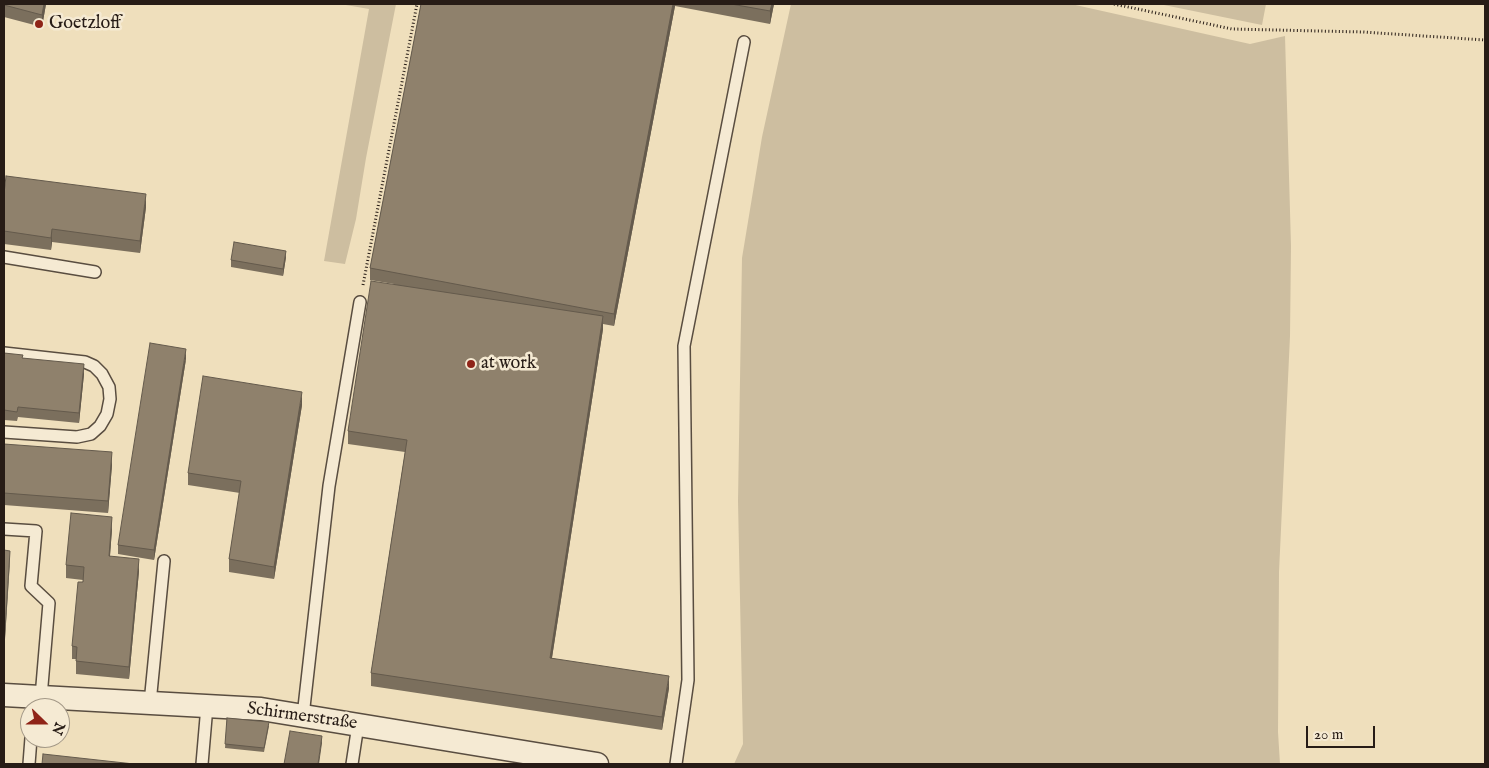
<!DOCTYPE html>
<meta charset="utf-8">
<style>
body{margin:0}
#map{position:relative;width:1489px;height:768px;overflow:hidden;background:#efdfbc;font-family:"IM FELL English",serif}
canvas{display:block}
.frame{position:absolute;inset:0;border:5px solid #271c16;pointer-events:none}
.north{position:absolute;left:20px;top:698px;width:50px;height:50px;box-sizing:border-box;background:#f5ead3;border:1px solid #a39887;border-radius:50%;rotate:112deg;font-size:14px;font-weight:700;line-height:20px;text-align:center;color:#271c16}
.north::after{content:'';display:block;margin:auto;width:18px;height:22px;background:#8f2418;clip-path:polygon(50% 0,100% 100%,50% 72%,0 100%)}
.scale{position:absolute;left:1306px;top:726px;width:69px;height:22px;box-sizing:border-box;border:2px solid #271c16;border-top:0;padding-left:6px;font-size:15px;line-height:18px;white-space:nowrap;color:#271c16;-webkit-text-stroke:4px #f5ead3;paint-order:stroke}
</style>
<div id="map">
<canvas width="1489" height="768"></canvas>
<div class="frame"></div>
<div class="north">N</div>
<div class="scale">20 m</div>
</div>
<script>
const c = document.querySelector('canvas').getContext('2d');
c.lineJoin = 'round';
function fillPath(path, color) {
  c.fillStyle = color;
  c.fill(path, 'evenodd');
}
function toPath(rows) {
  const path = new Path2D();
  for (const r of rows) {
    path.moveTo(r[0], r[1]);
    for (let i = 2; i < r.length; i += 2) path.lineTo(r[i], r[i + 1]);
  }
  return path;
}
function strokePath(path, color, width, dash) {
  c.strokeStyle = color;
  c.lineWidth = width;
  c.lineCap = dash ? 'butt' : 'round';
  c.setLineDash(dash || []);
  c.stroke(path);
}
function label(font, color, halo, rows, align = 'center') {
  c.font = font + ' "IM FELL English",serif';
  c.lineWidth = 5;
  c.setLineDash([]);
  c.textBaseline = 'middle';
  c.strokeStyle = halo;
  c.fillStyle = color;
  for (const [text, x, y, turn = 0] of rows) {
    c.save();
    c.translate(x, y);
    c.rotate((+turn || 0) * Math.PI / 180);
    c.textAlign = isNaN(turn) ? turn : align;
    if (halo) c.strokeText(text, 0, 0);
    c.fillText(text, 0, 0);
    c.restore();
  }
}
const green = toPath([
 [340,4,396,4,366,158,356,219,345,264,324,261,369,9],
 [791,4,1071,4,1250,44,1285,36,1291,246,1290,336,1279,572,1278,732,1280,764,734,764,743,744,738,501,742,258,762,137],
 [1159,4,1266,4,1262,25]
]);
const path = toPath([
 [1114,4,1232,29,1363,32,1485,40],
 [363,285,417,4]
]);
const lane = toPath([
 [4,257,95,272],
 [4,353,85,362,94,366,102,374,109,387,110,399,107,414,100,426,91,434,77,437,4,432],
 [4,529,36,531,31,586,49,603,41,697],
 [150,703,164,561],
 [303,716,329,486,360,302],
 [29,764,31,738],
 [202,764,207,706],
 [352,764,358,725],
 [676,764,688,680,684,346,744,42]
]);
const street = toPath([
 [4,695,261,709,597,764]
]);
const wall = toPath([
 [4,4,46,4,42,27,4,17],
 [421,4,774,4,770,24,675,6,614,326,603,324,603,329,552,658,669,688,662,730,371,686,371,673,405,452,348,444,348,431,394,284,370,280,370,268],
 [4,194,146,207,140,253,52,242,51,250,4,244],
 [286,257,283,276,231,267,231,260],
 [4,353,84,374,79,423,18,417,17,421,4,420],
 [186,359,154,560,118,554,118,545],
 [302,405,274,579,229,572,229,559,240,493,188,485,188,473],
 [4,444,112,465,108,513,4,505],
 [112,529,110,556,139,571,129,679,76,674,76,659,72,659,72,646,83,580,66,578,66,565],
 [227,718,269,726,264,752,225,748]
]);
const shadedWall = toPath([
 [44,4,46,4,42,27,42,15],
 [673,4,675,4,675,6,614,326,614,314],
 [772,4,774,4,770,24,770,11],
 [146,194,146,207,140,253,140,241],
 [52,229,52,242,51,250,51,238],
 [286,251,286,257,283,276,283,269],
 [603,316,603,329,550,670,550,658],
 [186,349,186,359,154,560,154,550],
 [84,364,84,374,79,423,79,413],
 [302,392,302,405,274,579,274,567],
 [112,452,112,465,108,513,108,501],
 [112,517,112,529,109,568,109,556],
 [10,551,10,561,4,655,4,645],
 [139,559,139,571,129,679,129,667],
 [669,676,669,688,662,730,662,717],
 [322,736,322,743,319,764,318,764]
]);
const building = toPath([
 [4,4,44,4,42,15,4,5,4,4],
 [421,4,673,4,614,314,370,268,421,4],
 [731,4,772,4,770,11,731,4],
 [6,176,146,194,140,241,52,229,51,238,4,231,4,194,6,176],
 [234,242,286,251,283,269,231,260,234,242],
 [371,281,603,316,550,658,669,676,662,717,371,673,407,440,348,431,371,281],
 [150,343,186,349,154,550,118,545,150,343],
 [4,353,23,355,22,358,84,364,79,413,18,407,17,412,4,410,4,353],
 [203,376,302,392,274,567,229,559,241,481,188,473,203,376],
 [4,444,112,452,108,501,4,493,4,444],
 [71,513,112,517,109,556,139,559,129,667,76,661,77,647,72,646,78,582,83,582,84,567,66,565,71,513],
 [4,550,10,551,4,645,4,550],
 [227,718,269,722,264,748,225,744,227,718],
 [290,731,322,736,318,764,284,764,290,731],
 [43,754,134,764,42,764,43,754]
]);
const markers = [
 [39,24,5,"#8f2418"],
 [471,364,5,"#8f2418"]
];
const poiNames = [
 ["Goetzloff",49,24],
 ["at work",481,364]
];
const streetNames = [
 ["Schirmerstraße",302,717,8]
];
fillPath(green, '#cdbea0');
strokePath(lane, '#594d40', 14);
strokePath(street, '#594d40', 25);
strokePath(path, '#271c16', 3, [1, 2.5]);
strokePath(lane, '#f5ead3', 11);
strokePath(street, '#f5ead3', 22);
fillPath(wall, '#7b6f5d');
fillPath(shadedWall, '#645a4c');
fillPath(building, '#8f816c');
strokePath(building, '#645a4c', 1);
for (const [x, y, r, color] of markers) {
  const dot = new Path2D();
  dot.arc(x, y, r, 0, 2 * Math.PI);
  c.fillStyle = color;
  c.fill(dot);
  strokePath(dot, '#f5ead3', 2);
}
label('18px', '#271c16', '#f5ead3', poiNames, 'left');
label('18px', '#271c16', '#f5ead3', streetNames);
</script>
